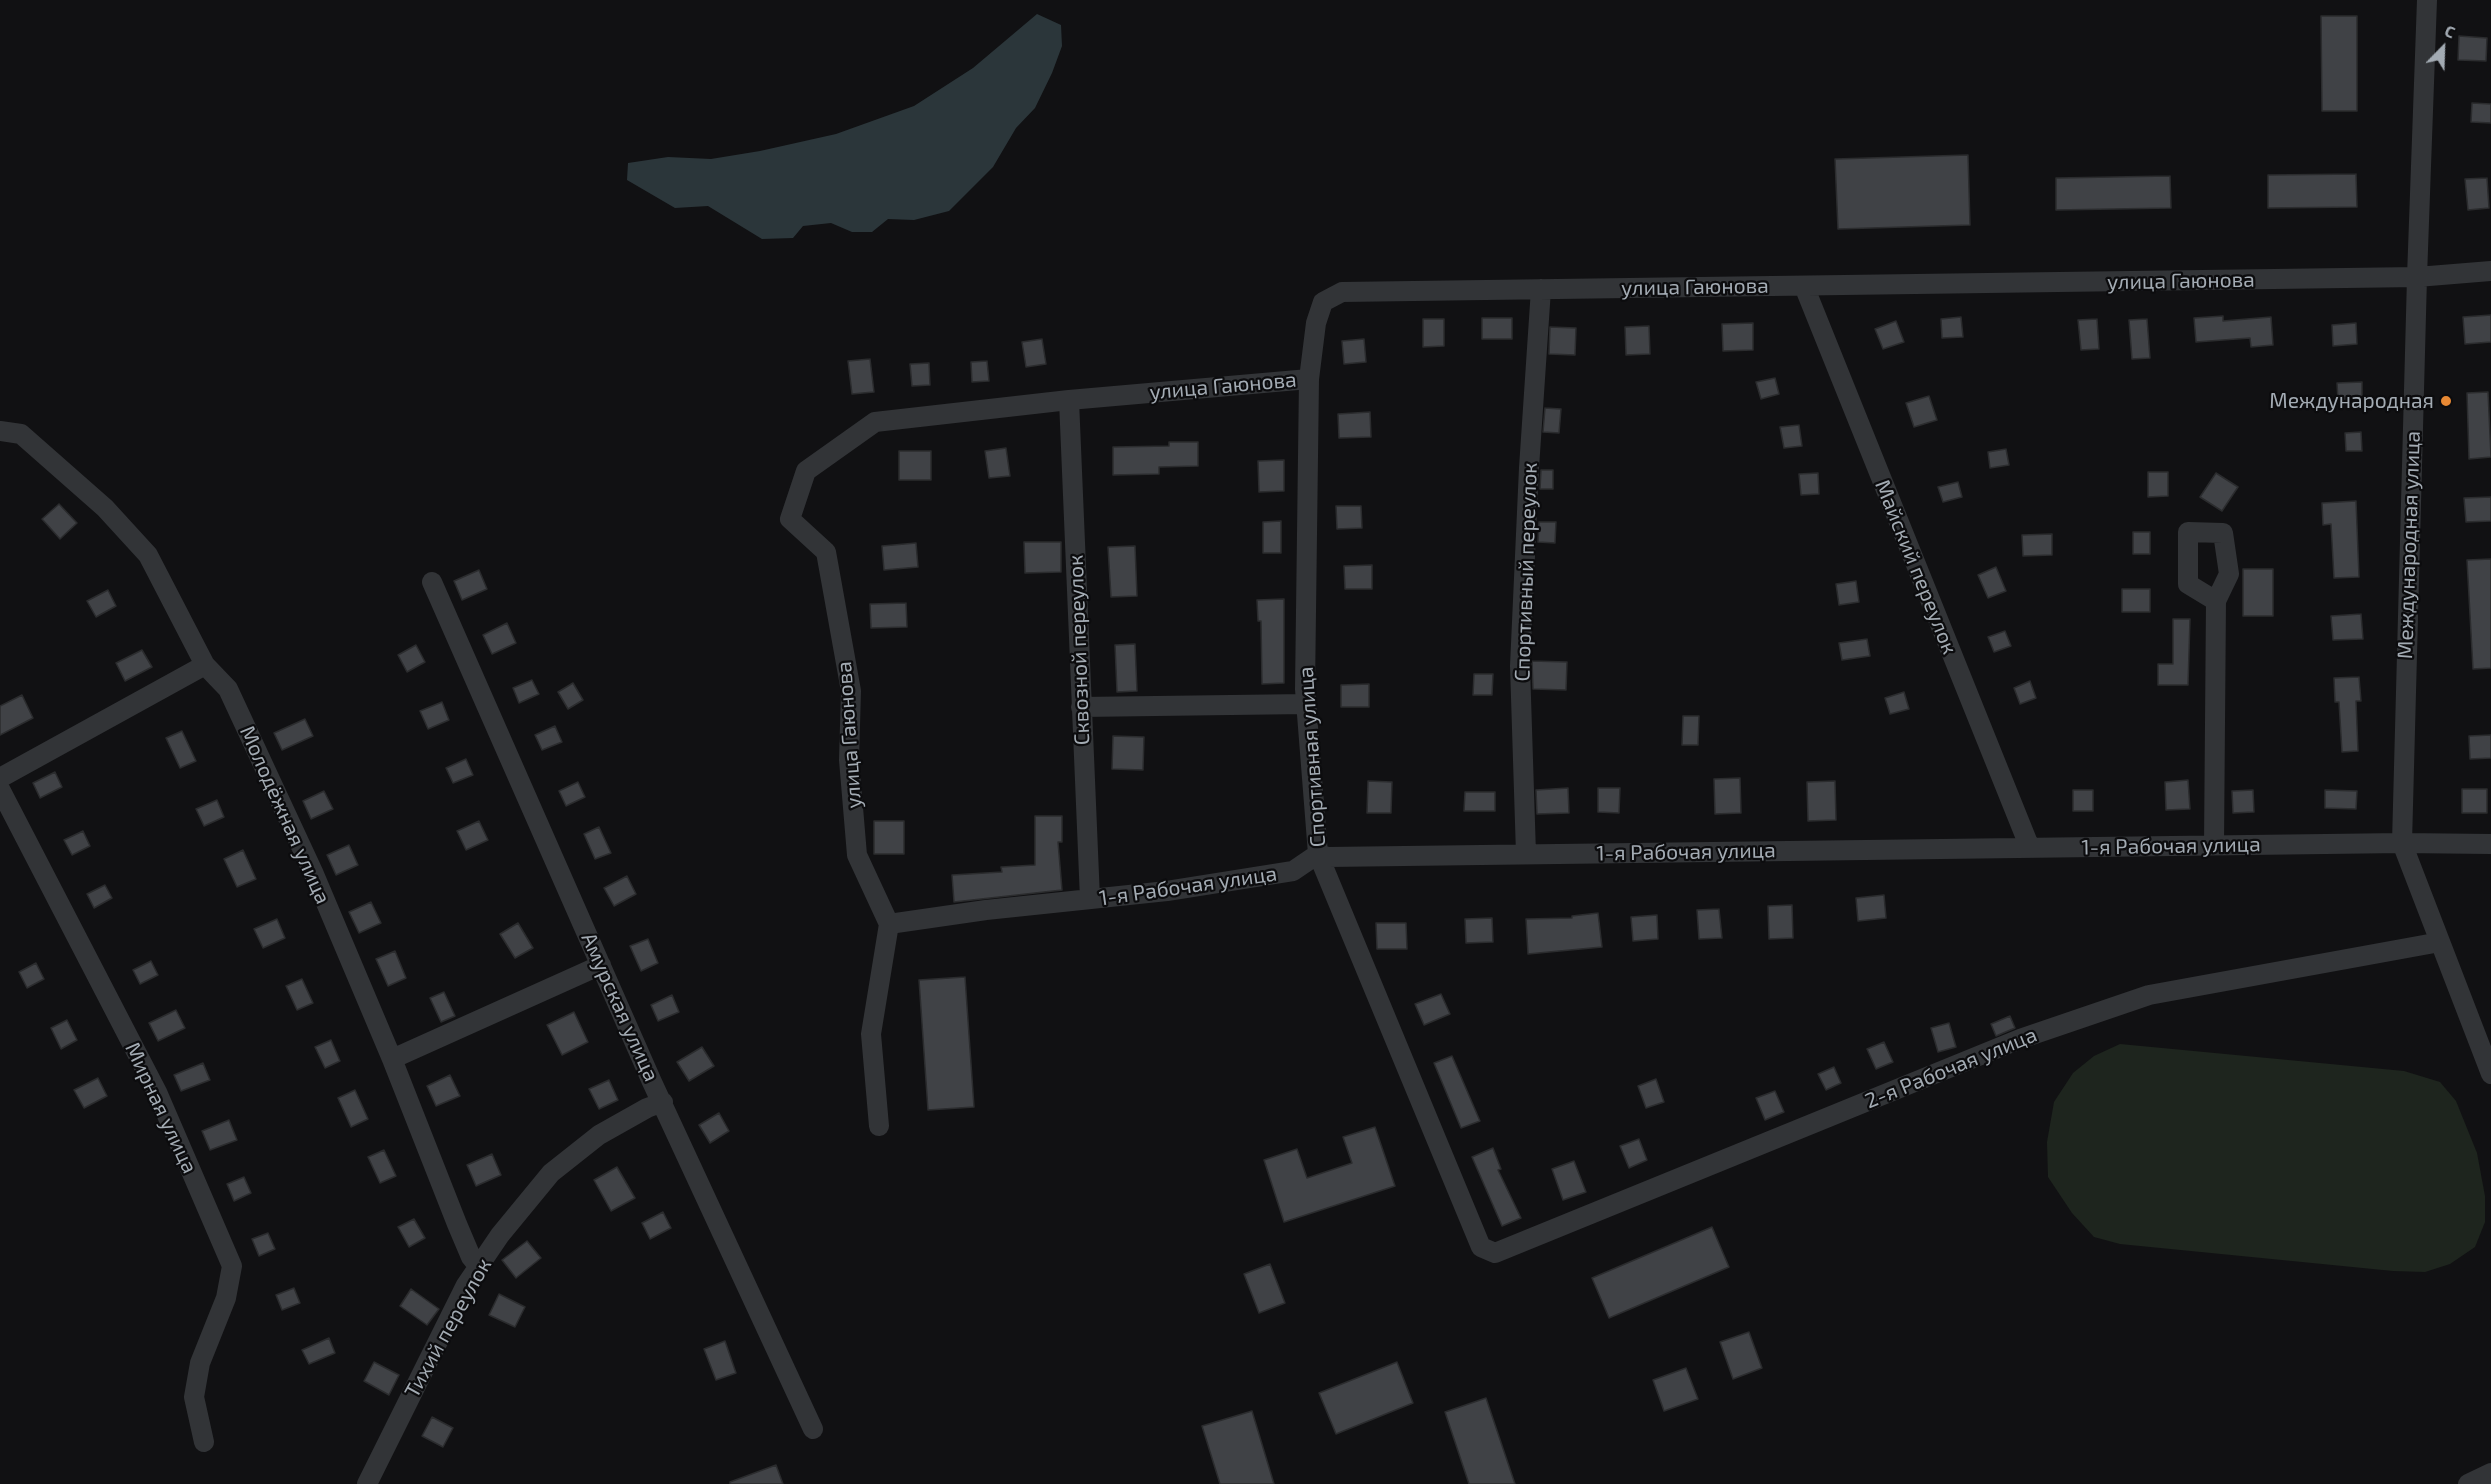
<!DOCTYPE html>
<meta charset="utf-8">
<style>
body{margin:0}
#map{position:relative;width:2491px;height:1484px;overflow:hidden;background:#111113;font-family:"Exo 2",sans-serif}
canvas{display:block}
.north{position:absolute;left:2413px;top:18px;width:60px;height:60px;-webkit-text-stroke:4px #0c0c0e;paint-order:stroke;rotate:23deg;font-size:16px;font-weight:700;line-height:24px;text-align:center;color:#a3abb3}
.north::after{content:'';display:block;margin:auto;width:21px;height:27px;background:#a3abb3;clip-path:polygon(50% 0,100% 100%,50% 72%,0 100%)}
</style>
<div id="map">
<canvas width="2491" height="1484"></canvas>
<div class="north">С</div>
</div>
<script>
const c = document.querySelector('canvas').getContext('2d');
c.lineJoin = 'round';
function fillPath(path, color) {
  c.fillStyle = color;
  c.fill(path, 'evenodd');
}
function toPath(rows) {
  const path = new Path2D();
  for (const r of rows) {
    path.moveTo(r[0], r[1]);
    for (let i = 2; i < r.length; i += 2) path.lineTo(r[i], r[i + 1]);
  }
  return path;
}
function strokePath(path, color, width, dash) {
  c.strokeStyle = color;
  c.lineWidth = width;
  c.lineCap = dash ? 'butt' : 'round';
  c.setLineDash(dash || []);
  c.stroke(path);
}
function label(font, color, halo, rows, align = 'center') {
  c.font = font + ' "Exo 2",sans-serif';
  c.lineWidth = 4.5;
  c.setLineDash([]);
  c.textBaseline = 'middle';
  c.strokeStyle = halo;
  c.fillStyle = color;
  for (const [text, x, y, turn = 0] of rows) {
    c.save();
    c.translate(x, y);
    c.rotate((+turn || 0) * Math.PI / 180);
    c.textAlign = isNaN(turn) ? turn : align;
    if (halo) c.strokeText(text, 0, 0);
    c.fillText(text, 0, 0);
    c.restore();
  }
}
const green = toPath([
 [2120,1044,2404,1071,2440,1082,2456,1101,2477,1153,2485,1196,2485,1222,2475,1247,2450,1264,2425,1272,2393,1271,2120,1244,2094,1237,2072,1213,2048,1177,2047,1142,2054,1102,2073,1073,2094,1056]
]);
const water = toPath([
 [1037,14,1061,25,1062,46,1052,73,1035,108,1016,128,993,167,949,211,914,220,888,219,872,232,852,232,831,223,803,226,793,238,762,239,708,206,675,208,627,180,628,163,668,157,711,159,760,151,836,134,914,106,973,68]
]);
const building = toPath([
 [2321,16,2357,16,2357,111,2322,111,2321,16],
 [2459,36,2487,38,2486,61,2458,60,2459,36],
 [2472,103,2491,104,2491,123,2471,122,2472,103],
 [1968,155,1970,225,1838,229,1835,159,1968,155],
 [2356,174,2357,207,2268,208,2268,175,2356,174],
 [2170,176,2171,208,2056,210,2056,178,2170,176],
 [2487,178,2489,208,2468,210,2465,179,2487,178],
 [2491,315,2491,342,2465,344,2463,317,2491,315],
 [2223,316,2223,321,2271,317,2273,345,2251,347,2250,338,2196,342,2194,318,2223,316],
 [1961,317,1963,337,1942,338,1941,319,1961,317],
 [1482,318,1512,318,1512,339,1482,339,1482,318],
 [1423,319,1444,319,1444,346,1423,347,1423,319],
 [2097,319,2099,349,2081,350,2078,320,2097,319],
 [2147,319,2150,358,2132,359,2129,320,2147,319],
 [1896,321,1904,342,1883,349,1875,329,1896,321],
 [1753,323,1753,350,1723,351,1722,324,1753,323],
 [2356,323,2357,344,2333,346,2332,325,2356,323],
 [1649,326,1650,354,1626,355,1625,327,1649,326],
 [1550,327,1576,328,1575,355,1549,354,1550,327],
 [1042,339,1046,364,1026,367,1022,342,1042,339],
 [1364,339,1366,362,1344,364,1342,341,1364,339],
 [870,359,874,392,852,394,848,361,870,359],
 [987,361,989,381,972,382,971,362,987,361],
 [929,363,930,385,912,386,910,364,929,363],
 [1775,378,1779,394,1761,399,1756,382,1775,378],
 [2362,382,2362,400,2338,401,2337,383,2362,382],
 [2488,392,2491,457,2469,459,2467,393,2488,392],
 [1929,396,1937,420,1914,427,1906,403,1929,396],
 [1545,408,1561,409,1559,433,1543,432,1545,408],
 [1370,412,1371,437,1339,438,1338,414,1370,412],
 [1799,425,1802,446,1784,448,1780,427,1799,425],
 [2361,432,2362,451,2346,451,2345,433,2361,432],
 [1169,442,1198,442,1198,466,1159,467,1159,474,1113,475,1113,447,1169,446,1169,442],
 [1006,448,1010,476,989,478,985,451,1006,448],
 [2006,449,2009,465,1990,468,1988,452,2006,449],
 [899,451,931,451,931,480,899,480,899,451],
 [1284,460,1284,491,1259,492,1258,461,1284,460],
 [1541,470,1553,470,1553,489,1540,489,1541,470],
 [2148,472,2168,472,2168,496,2148,497,2148,472],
 [1818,473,1819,494,1801,495,1799,474,1818,473],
 [2216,473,2238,487,2222,511,2200,497,2216,473],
 [1958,482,1962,497,1943,502,1938,487,1958,482],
 [2491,497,2491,521,2466,522,2464,498,2491,497],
 [2356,501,2359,577,2334,578,2331,524,2323,525,2322,503,2356,501],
 [59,504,77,523,60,539,42,519,59,504],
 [1336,506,1361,506,1362,528,1337,529,1336,506],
 [1281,521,1281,553,1263,553,1263,522,1281,521],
 [1539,522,1556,522,1555,543,1538,542,1539,522],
 [2133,532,2150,532,2150,554,2133,554,2133,532],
 [2052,534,2052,555,2023,556,2022,535,2052,534],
 [1024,542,1061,542,1061,572,1025,573,1024,542],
 [916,543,918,567,884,570,882,546,916,543],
 [1135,546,1137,596,1111,597,1108,547,1135,546],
 [2491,559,2491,668,2473,669,2467,560,2491,559],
 [1372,565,1372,589,1345,589,1344,566,1372,565],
 [1996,567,2006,591,1988,598,1978,575,1996,567],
 [2243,569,2273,569,2273,616,2243,616,2243,569],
 [479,570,487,589,462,600,454,581,479,570],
 [1856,581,1859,602,1839,605,1836,584,1856,581],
 [2122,589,2150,589,2150,612,2122,612,2122,589],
 [108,590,116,606,96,617,87,601,108,590],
 [1284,599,1284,683,1262,684,1261,621,1258,621,1257,600,1284,599],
 [906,603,907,627,871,628,870,604,906,603],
 [2361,614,2363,639,2333,640,2331,616,2361,614],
 [2173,619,2190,619,2188,685,2158,685,2158,664,2173,664,2173,619],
 [507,623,516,643,492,654,483,635,507,623],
 [2005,631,2011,646,1994,652,1988,637,2005,631],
 [1867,639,1870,656,1842,660,1839,643,1867,639],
 [1135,644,1137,691,1117,692,1115,645,1135,644],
 [416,645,425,662,407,672,398,655,416,645],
 [142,650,152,667,125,681,116,663,142,650],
 [1532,661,1567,662,1566,690,1533,689,1532,661],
 [1474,674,1493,674,1492,695,1473,695,1474,674],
 [2359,677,2361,701,2356,701,2358,751,2342,752,2339,702,2335,702,2334,678,2359,677],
 [532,680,539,694,519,703,513,688,532,680],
 [2030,681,2036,698,2020,704,2014,688,2030,681],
 [573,683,583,700,568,709,558,692,573,683],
 [1369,684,1369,707,1341,707,1341,685,1369,684],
 [1904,692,1909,709,1890,714,1885,698,1904,692],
 [22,695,33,718,0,735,0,706,22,695],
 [442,702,449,720,428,729,420,711,442,702],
 [1683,716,1699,716,1698,745,1682,745,1683,716],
 [305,719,313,736,282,750,274,733,305,719],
 [555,726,562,742,542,750,535,735,555,726],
 [182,731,196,761,180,768,166,738,182,731],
 [2491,735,2491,758,2470,759,2469,736,2491,735],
 [1113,736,1144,737,1143,770,1112,769,1113,736],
 [466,759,473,775,453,783,446,768,466,759],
 [55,772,62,787,40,798,33,783,55,772],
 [1740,778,1741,813,1715,814,1714,779,1740,778],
 [2188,780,2190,809,2166,810,2165,782,2188,780],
 [1368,781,1392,782,1391,813,1367,813,1368,781],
 [1835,781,1836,820,1808,821,1807,782,1835,781],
 [578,782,585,797,566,806,559,791,578,782],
 [1568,788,1569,813,1537,814,1536,790,1568,788],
 [1598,788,1620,788,1619,813,1598,812,1598,788],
 [2462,789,2487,789,2487,813,2462,813,2462,789],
 [2073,790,2093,790,2093,811,2073,811,2073,790],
 [2253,790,2254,812,2233,813,2232,791,2253,790],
 [2325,790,2357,791,2356,809,2325,808,2325,790],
 [324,791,333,809,311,819,303,801,324,791],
 [1465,792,1495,792,1495,811,1464,811,1465,792],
 [217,800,224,817,204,826,196,809,217,800],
 [1035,816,1062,816,1062,842,1058,842,1062,890,954,902,952,875,1002,872,1001,867,1035,865,1035,816],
 [479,821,488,840,466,850,457,831,479,821],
 [874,821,904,821,904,854,874,854,874,821],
 [599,827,611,853,595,859,584,834,599,827],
 [83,831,90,846,72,855,64,840,83,831],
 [349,845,358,865,336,875,327,855,349,845],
 [243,850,256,879,237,887,224,859,243,850],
 [627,876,636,894,614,906,604,888,627,876],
 [105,885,112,898,94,908,87,894,105,885],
 [1884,895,1886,918,1858,921,1856,898,1884,895],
 [371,902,381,923,359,933,349,912,371,902],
 [1792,905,1793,938,1769,939,1768,906,1792,905],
 [1719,909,1722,938,1699,939,1697,910,1719,909],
 [1598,913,1602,947,1528,954,1526,919,1572,918,1572,916,1598,913],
 [1657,915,1658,939,1633,941,1631,917,1657,915],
 [1492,918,1493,942,1466,943,1465,919,1492,918],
 [277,919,285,938,263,948,254,929,277,919],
 [518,923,533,948,515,958,500,934,518,923],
 [1376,923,1406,923,1407,949,1377,949,1376,923],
 [648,939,658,963,641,971,630,946,648,939],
 [395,951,406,978,388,986,376,959,395,951],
 [151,961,158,975,140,984,133,970,151,961],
 [36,963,44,979,27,988,19,972,36,963],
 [965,977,974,1107,928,1110,919,980,965,977],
 [302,979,313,1003,297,1010,286,986,302,979],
 [444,992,455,1016,441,1022,430,998,444,992],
 [1441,994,1450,1014,1424,1025,1415,1004,1441,994],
 [672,995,679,1012,658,1021,651,1005,672,995],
 [176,1010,185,1028,158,1041,149,1023,176,1010],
 [574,1012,588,1042,562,1055,547,1025,574,1012],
 [2010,1016,2015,1028,1996,1036,1991,1024,2010,1016],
 [67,1020,77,1040,61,1049,51,1028,67,1020],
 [1949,1023,1956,1047,1938,1052,1931,1028,1949,1023],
 [331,1040,340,1061,325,1068,315,1047,331,1040],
 [1884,1042,1893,1062,1876,1069,1867,1049,1884,1042],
 [702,1047,714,1066,689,1081,677,1062,702,1047],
 [1452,1056,1480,1121,1461,1128,1434,1063,1452,1056],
 [203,1063,210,1080,181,1091,174,1075,203,1063],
 [1834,1067,1841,1083,1826,1090,1818,1074,1834,1067],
 [450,1075,460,1096,436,1106,427,1086,450,1075],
 [98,1078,107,1096,84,1108,74,1090,98,1078],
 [1656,1079,1664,1102,1646,1108,1638,1086,1656,1079],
 [609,1080,618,1100,599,1109,589,1089,609,1080],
 [355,1090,368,1119,351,1127,338,1098,355,1090],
 [1775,1091,1784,1112,1765,1120,1756,1098,1775,1091],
 [719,1113,729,1131,710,1143,699,1125,719,1113],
 [229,1120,237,1140,210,1150,202,1131,229,1120],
 [1375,1127,1395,1186,1284,1222,1264,1160,1297,1149,1307,1178,1352,1163,1343,1137,1375,1127],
 [1639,1139,1647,1160,1629,1168,1620,1146,1639,1139],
 [1493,1148,1501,1169,1498,1170,1521,1218,1502,1226,1472,1157,1493,1148],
 [384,1150,396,1176,380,1183,368,1157,384,1150],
 [492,1154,501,1175,476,1186,467,1165,492,1154],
 [1574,1161,1586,1192,1563,1200,1552,1169,1574,1161],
 [617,1167,635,1198,611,1211,594,1180,617,1167],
 [244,1177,251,1193,234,1201,227,1184,244,1177],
 [663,1212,671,1228,650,1239,642,1223,663,1212],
 [414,1219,425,1238,409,1247,398,1227,414,1219],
 [1712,1227,1729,1267,1609,1318,1592,1278,1712,1227],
 [268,1233,275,1249,259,1256,252,1239,268,1233],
 [527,1241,541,1258,516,1278,502,1260,527,1241],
 [1270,1264,1285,1303,1259,1313,1244,1274,1270,1264],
 [294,1288,300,1303,282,1310,276,1295,294,1288],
 [411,1289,439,1309,427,1325,400,1306,411,1289],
 [499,1294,525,1307,515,1327,489,1315,499,1294],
 [1749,1332,1762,1368,1733,1379,1720,1342,1749,1332],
 [329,1338,335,1353,309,1364,302,1350,329,1338],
 [725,1341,736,1373,716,1380,704,1349,725,1341],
 [374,1362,399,1375,389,1395,364,1381,374,1362],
 [1397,1362,1413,1403,1336,1434,1319,1393,1397,1362],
 [1686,1368,1698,1399,1664,1411,1653,1380,1686,1368],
 [1486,1398,1515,1484,1469,1484,1445,1412,1486,1398],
 [1252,1411,1274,1484,1220,1484,1202,1426,1252,1411],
 [432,1417,453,1428,443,1447,422,1436,432,1417],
 [776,1465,783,1484,730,1484,730,1482,776,1465]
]);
const minor = toPath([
 [2427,0,2417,277,2402,843,2491,1074],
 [1804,286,2030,848],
 [1309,379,1305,689,1318,854,1481,1247,1495,1253,2020,1039,2149,995,2440,942],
 [1069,400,1090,899],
 [0,431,21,434,105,508,148,555,205,665,228,689,313,872,392,1059,457,1224,471,1257,479,1267],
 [432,582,652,1082,813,1429],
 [1081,707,1306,704],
 [0,778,205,665],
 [0,789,157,1092,232,1266,226,1298,200,1363,194,1397,204,1442],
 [2214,845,2216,601,2229,574,2223,533,2188,532,2188,584,2216,601],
 [1526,854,1520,666,1529,468,1541,289],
 [889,924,986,910,1167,891,1293,871,1318,854,1328,857,2402,843,2491,844],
 [392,1059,601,965],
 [879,1126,871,1034,889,924,857,855,849,760,851,691,826,552,790,519,806,471,875,422,1069,400,1309,379,1316,323,1323,302,1342,292,2417,277,2491,271],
 [367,1484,466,1285,500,1235,551,1173,599,1135,647,1108,663,1102],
 [2468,1484,2491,1473]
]);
const markers = [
 [2446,401,6,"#e88934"]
];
const streetNames = [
 ["улица Гаюнова",2181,281,-1],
 ["улица Гаюнова",1695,287,-1],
 ["улица Гаюнова",1223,386,-5],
 ["Международная улица",2409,545,-88],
 ["Майский переулок",1916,567,68],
 ["Спортивный переулок",1526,572,-88],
 ["Сквозной переулок",1079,650,-92],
 ["улица Гаюнова",849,735,-94],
 ["Спортивная улица",1312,757,-94],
 ["Молодёжная улица",285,815,66],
 ["1-я Рабочая улица",2171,846,-1],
 ["1-я Рабочая улица",1686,852,-1],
 ["1-я Рабочая улица",1188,886,-8],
 ["Амурская улица",620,1007,66],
 ["2-я Рабочая улица",1951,1068,-22],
 ["Мирная улица",161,1108,65],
 ["Тихий переулок",448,1328,-61]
];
const poiNames = [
 ["Международная",2434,401]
];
fillPath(green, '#1e251e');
fillPath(water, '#2b363a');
fillPath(building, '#404246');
strokePath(building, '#2b2c2e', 1.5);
strokePath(minor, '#323437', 20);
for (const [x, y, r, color] of markers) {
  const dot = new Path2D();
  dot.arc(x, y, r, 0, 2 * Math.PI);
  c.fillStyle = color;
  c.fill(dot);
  strokePath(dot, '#0c0c0e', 2);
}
label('21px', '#a3abb3', '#0c0c0e', streetNames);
label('21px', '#a3abb3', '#0c0c0e', poiNames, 'right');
</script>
